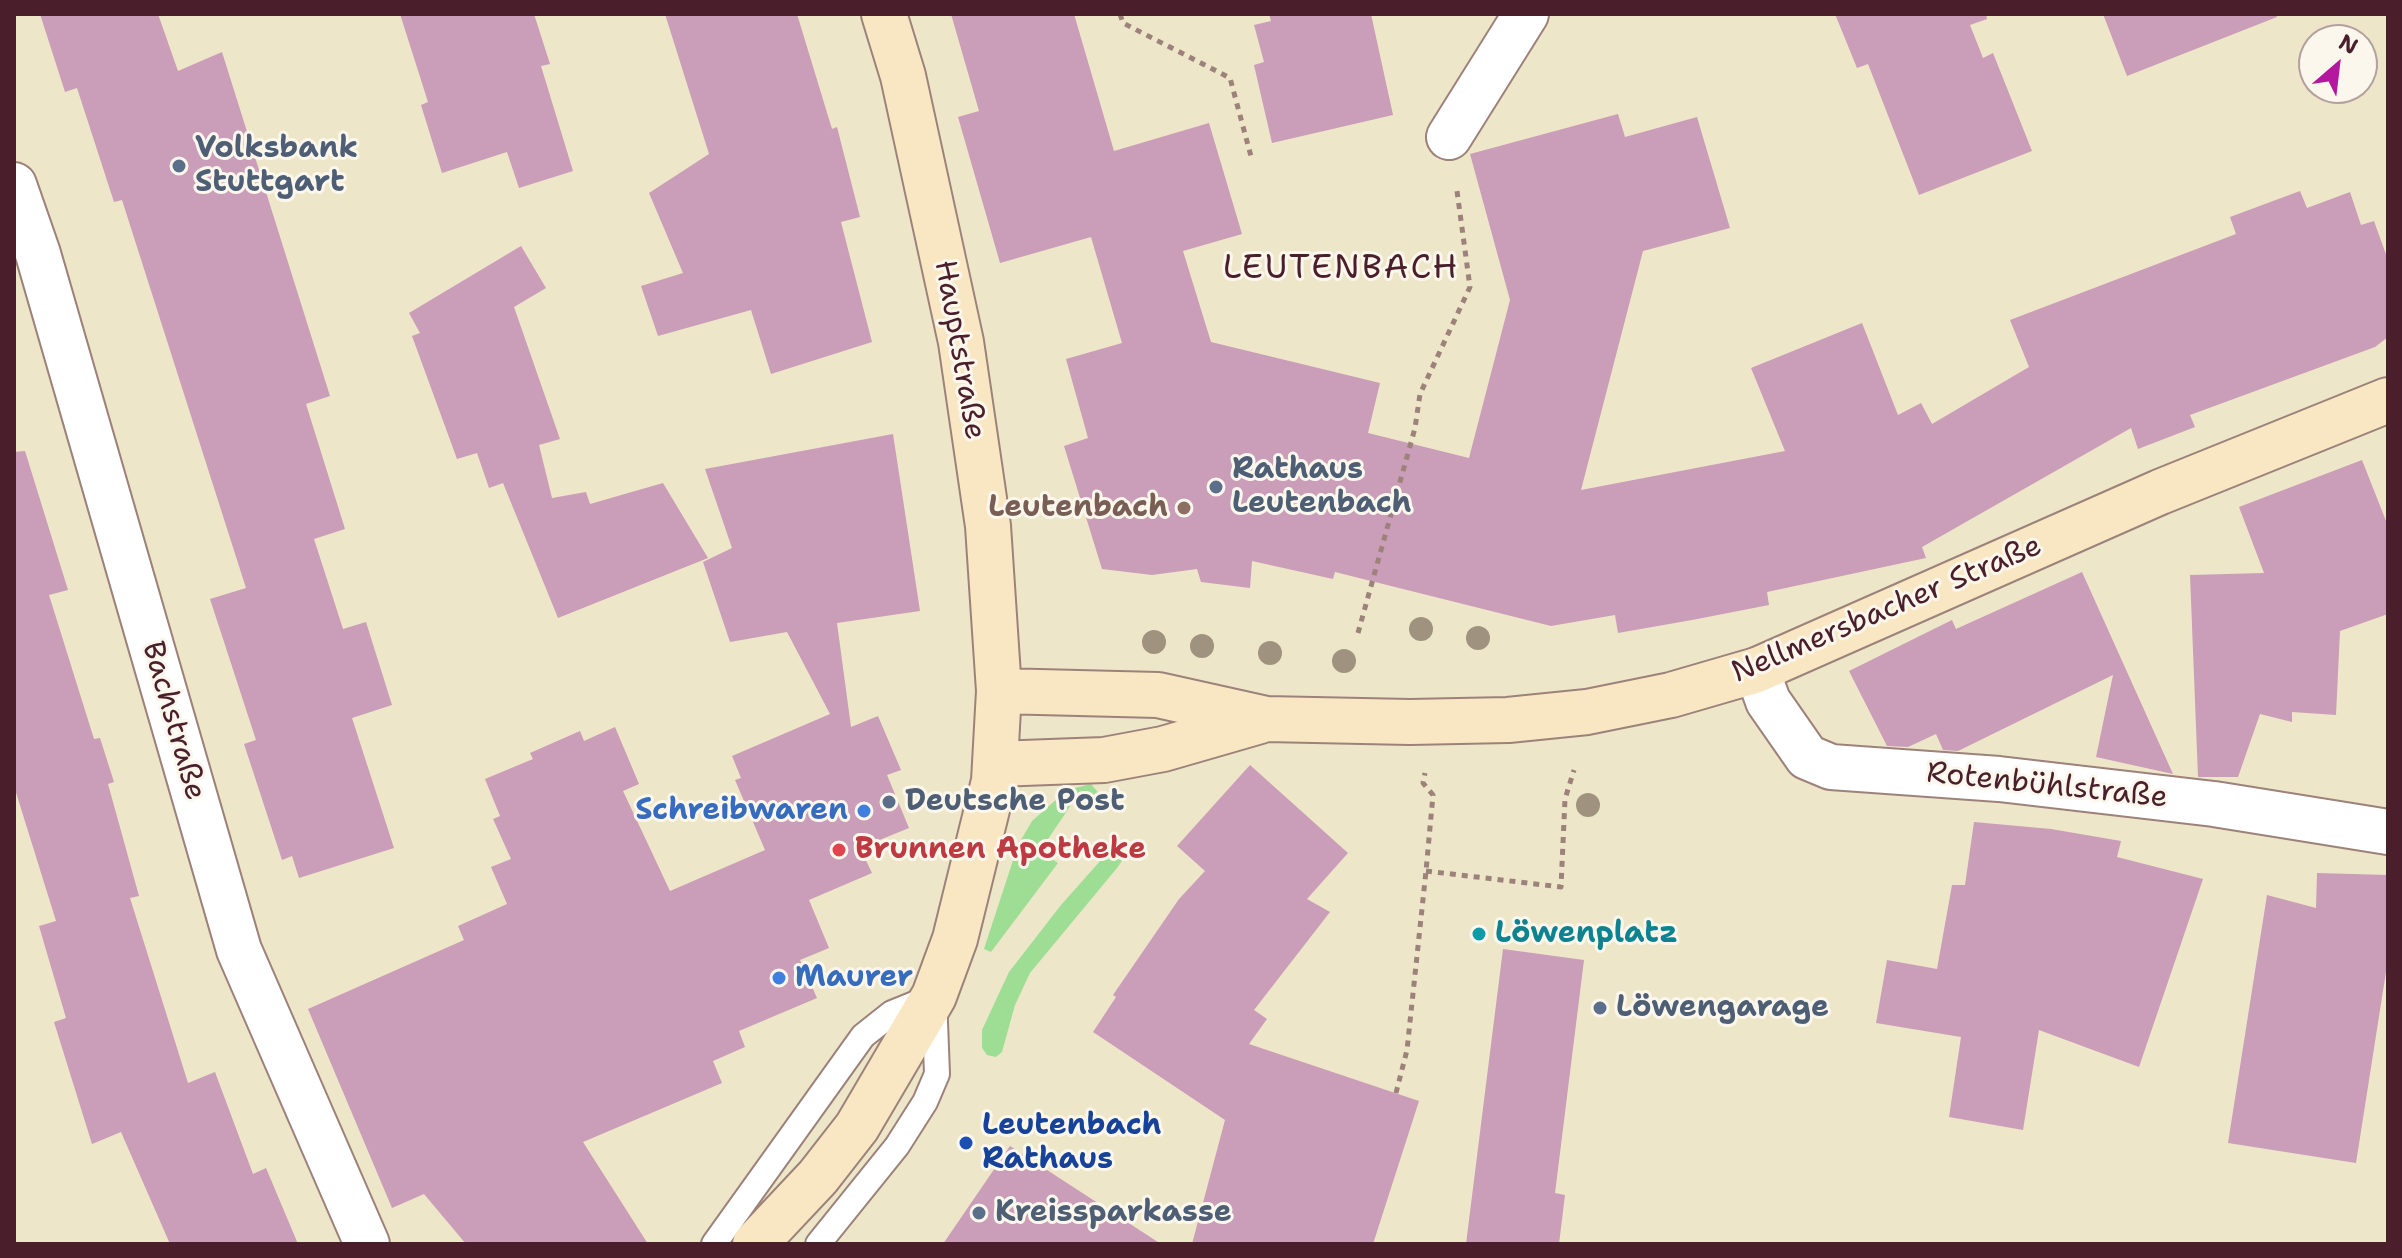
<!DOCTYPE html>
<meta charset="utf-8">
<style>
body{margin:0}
#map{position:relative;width:2402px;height:1258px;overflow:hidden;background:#eee6c9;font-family:"Shantell Sans",sans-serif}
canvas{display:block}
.frame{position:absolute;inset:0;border:16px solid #4a1f2b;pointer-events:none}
.north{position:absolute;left:2298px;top:24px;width:80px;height:80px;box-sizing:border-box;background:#fbf7ec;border:2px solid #b4a19f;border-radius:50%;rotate:28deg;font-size:22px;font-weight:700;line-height:32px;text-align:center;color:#4a1f2b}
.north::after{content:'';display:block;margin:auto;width:28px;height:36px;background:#b5179e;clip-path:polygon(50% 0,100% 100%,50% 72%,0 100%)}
</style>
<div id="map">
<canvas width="2402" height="1258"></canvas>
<div class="frame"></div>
<div class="north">N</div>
</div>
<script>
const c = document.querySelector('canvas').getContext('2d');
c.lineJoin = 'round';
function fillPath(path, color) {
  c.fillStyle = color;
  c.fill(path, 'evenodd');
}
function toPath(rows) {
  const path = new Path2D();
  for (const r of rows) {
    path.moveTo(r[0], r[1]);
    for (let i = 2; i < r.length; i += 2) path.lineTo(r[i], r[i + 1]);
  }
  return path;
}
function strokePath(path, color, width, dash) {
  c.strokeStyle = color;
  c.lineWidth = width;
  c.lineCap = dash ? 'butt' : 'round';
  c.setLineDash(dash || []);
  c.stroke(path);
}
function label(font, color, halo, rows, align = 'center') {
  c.font = font + ' "Shantell Sans",sans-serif';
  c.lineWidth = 6;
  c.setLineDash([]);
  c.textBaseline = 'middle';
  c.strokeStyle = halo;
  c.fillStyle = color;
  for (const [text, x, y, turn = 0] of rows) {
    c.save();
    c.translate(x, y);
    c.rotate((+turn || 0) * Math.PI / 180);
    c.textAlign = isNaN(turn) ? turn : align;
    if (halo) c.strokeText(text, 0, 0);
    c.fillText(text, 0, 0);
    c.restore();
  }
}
const green = toPath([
 [1091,784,1102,797,1100,800,1087,807,1075,799,1040,851,1058,863,991,952,984,949,1018,845,1032,821,1067,790],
 [1123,844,1124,858,1117,868,1030,973,1015,1005,1002,1052,996,1057,987,1055,982,1048,982,1030,1009,972,1061,905,1109,851]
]);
const building = toPath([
 [40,14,158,14,178,71,222,52,330,396,306,404,345,529,314,539,343,629,366,622,392,705,352,718,394,848,299,878,292,856,282,860,244,744,256,740,210,599,246,588,122,200,114,202,77,88,65,92],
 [400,14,534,14,550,64,541,66,573,171,519,188,507,152,442,173,421,105,428,102],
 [665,14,797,14,832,129,837,127,860,217,841,222,872,342,771,374,751,310,658,336,641,286,683,273,649,193,709,154],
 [951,14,1074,14,1114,151,1209,123,1242,234,1183,251,1211,342,1380,383,1368,433,1469,458,1510,300,1470,154,1618,114,1625,137,1697,117,1730,228,1643,251,1581,490,1785,451,1751,368,1862,323,1898,415,1921,403,1932,424,2029,367,2010,320,2236,234,2230,217,2300,191,2307,208,2350,192,2361,225,2374,221,2388,260,2388,337,2375,347,2190,415,2195,427,2138,449,2131,428,1922,547,1926,558,1767,592,1769,605,1692,620,1618,633,1615,615,1551,626,1335,572,1333,579,1252,561,1250,588,1201,582,1197,569,1152,575,1102,569,1064,446,1088,438,1066,359,1122,343,1091,237,1000,263,958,117,979,111],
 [1269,14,1371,14,1393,115,1272,143,1254,65,1264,62,1254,25,1271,21],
 [1835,14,1986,14,1987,19,1970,25,1983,58,1993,53,2032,151,1919,195,1868,64,1857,68],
 [2103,14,2276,14,2277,17,2127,76],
 [521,246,546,288,514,307,560,439,539,445,552,498,586,492,590,504,663,483,708,558,558,618,503,483,489,488,477,453,457,459,412,336,420,333,409,313],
 [893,434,920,611,837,623,851,727,878,716,901,770,887,775,909,828,860,848,872,873,809,900,829,948,800,960,817,998,739,1031,745,1047,713,1061,722,1083,583,1142,648,1244,466,1244,424,1194,392,1208,308,1009,464,940,458,926,507,904,491,867,511,859,493,819,500,816,485,779,533,759,530,753,580,731,584,741,615,727,639,784,623,791,670,891,765,850,735,780,741,778,732,756,830,714,787,632,730,642,703,562,732,548,705,469],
 [25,451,68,590,49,595,94,739,100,738,114,782,108,784,139,896,130,898,188,1083,215,1072,253,1174,266,1168,298,1244,170,1244,121,1132,92,1144,54,1022,66,1018,39,926,56,921,14,786,14,452],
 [2362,460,2388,526,2388,614,2340,631,2336,715,2292,712,2292,722,2260,714,2238,777,2198,777,2190,575,2264,573,2239,507],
 [2082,572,2173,774,2096,757,2113,675,1958,751,1943,750,1936,734,1908,747,1887,746,1849,671,1952,620,1956,629],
 [1250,765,1348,853,1307,899,1330,912,1254,1010,1267,1019,1249,1044,1419,1101,1373,1244,1192,1244,1225,1120,1093,1032,1116,997,1113,995,1179,899,1205,871,1177,846],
 [1974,822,2051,829,2121,841,2117,857,2203,879,2139,1067,2039,1030,2023,1130,1949,1117,1961,1037,1876,1023,1887,960,1937,969,1952,885,1965,885],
 [2317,873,2388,875,2388,959,2356,1163,2228,1143,2267,895,2316,908],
 [1503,949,1584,960,1555,1193,1565,1195,1559,1244,1466,1244],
 [1010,1146,1161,1244,943,1244]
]);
const path = toPath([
 [1120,14,1123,23,1230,78,1252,160],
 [1358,633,1415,428,1420,394,1470,287,1457,191],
 [1426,871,1561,887,1565,799,1574,770],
 [1396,1093,1407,1050,1426,871,1433,795,1423,783,1425,773]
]);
const lane = toPath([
 [714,1244,863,1036,892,1013,934,996,937,1074,925,1102,897,1146,818,1244]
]);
const street = toPath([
 [1449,137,1526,14],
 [14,185,38,254,239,950,367,1244],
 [1757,670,1768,701,1807,757,1831,767,1999,779,2214,804,2388,832]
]);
const secondary = toPath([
 [999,691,1158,695,1266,719,1410,722,1508,720,1587,712,1671,695,1757,670,2160,492,2388,400],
 [996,764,1104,760,1163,749,1260,721],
 [755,1244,818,1177,857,1127,934,996,955,939,994,781,999,691,988,526,961,342,903,76,884,14]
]);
const trees = [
 [1421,629],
 [1478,638],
 [1154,642],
 [1202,646],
 [1270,653],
 [1344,661],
 [1588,805]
];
const markers = [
 [179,166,8,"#5c6f8a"],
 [1216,487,8,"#5c6f8a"],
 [1184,508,8,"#8d6e63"],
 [889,802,8,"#5c6f8a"],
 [864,811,8,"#3f7fe0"],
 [839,850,8,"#e0444e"],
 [1479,934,8,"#0f9aa8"],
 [779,978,8,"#3f7fe0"],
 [1600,1008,8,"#5c6f8a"],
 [966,1143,8,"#1a4fb4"],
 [979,1213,8,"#5c6f8a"]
];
const serviceNames = [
 ["Volksbank",195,149],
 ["Stuttgart",195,183],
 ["Rathaus",1232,470],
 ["Leutenbach",1232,504],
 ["Deutsche Post",905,802],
 ["Löwengarage",1616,1008],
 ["Kreissparkasse",995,1213]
];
const streetNames = [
 ["Hauptstraße",959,350,80],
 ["Nellmersbacher Straße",1887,610,-23],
 ["Bachstraße",173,721,74],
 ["Rotenbühlstraße",2047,786,6]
];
const educationNames = [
 ["Leutenbach",1168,508]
];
const shopNames = [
 ["Schreibwaren",848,811],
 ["Maurer",795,978,"left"]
];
const healthNames = [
 ["Brunnen Apotheke",855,850]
];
const cultureNames = [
 ["Löwenplatz",1495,934]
];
const transitNames = [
 ["Leutenbach",982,1126],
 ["Rathaus",982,1160]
];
const quarterNames = [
 ["LEUTENBACH",1341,269]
];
fillPath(green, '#9dde94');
fillPath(building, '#ca9db8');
strokePath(lane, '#9c827a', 28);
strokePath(street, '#9c827a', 48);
strokePath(secondary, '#9c827a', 48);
strokePath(path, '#9c827a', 5, [6, 6]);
strokePath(lane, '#fff', 24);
strokePath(street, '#fff', 44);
strokePath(secondary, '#f9e7c3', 44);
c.fillStyle = '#9f9380';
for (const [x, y] of trees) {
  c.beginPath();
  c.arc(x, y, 12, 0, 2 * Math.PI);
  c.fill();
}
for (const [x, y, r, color] of markers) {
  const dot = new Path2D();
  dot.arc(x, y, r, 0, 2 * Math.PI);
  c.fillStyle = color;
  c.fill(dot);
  strokePath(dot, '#fbf7ec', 3);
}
label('bold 30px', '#4e5e75', '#fbf7ec', serviceNames, 'left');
label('30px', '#4a1f2b', '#fbf7ec', streetNames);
label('bold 30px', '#785e54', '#fbf7ec', educationNames, 'right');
label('bold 30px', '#366cbe', '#fbf7ec', shopNames, 'right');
label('bold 30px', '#be3a42', '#fbf7ec', healthNames, 'left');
label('bold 30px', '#0d838f', '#fbf7ec', cultureNames, 'left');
label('bold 30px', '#164399', '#fbf7ec', transitNames, 'left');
c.letterSpacing = '2px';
label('34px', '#4a1f2b', '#fbf7ec', quarterNames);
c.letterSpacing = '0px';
</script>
